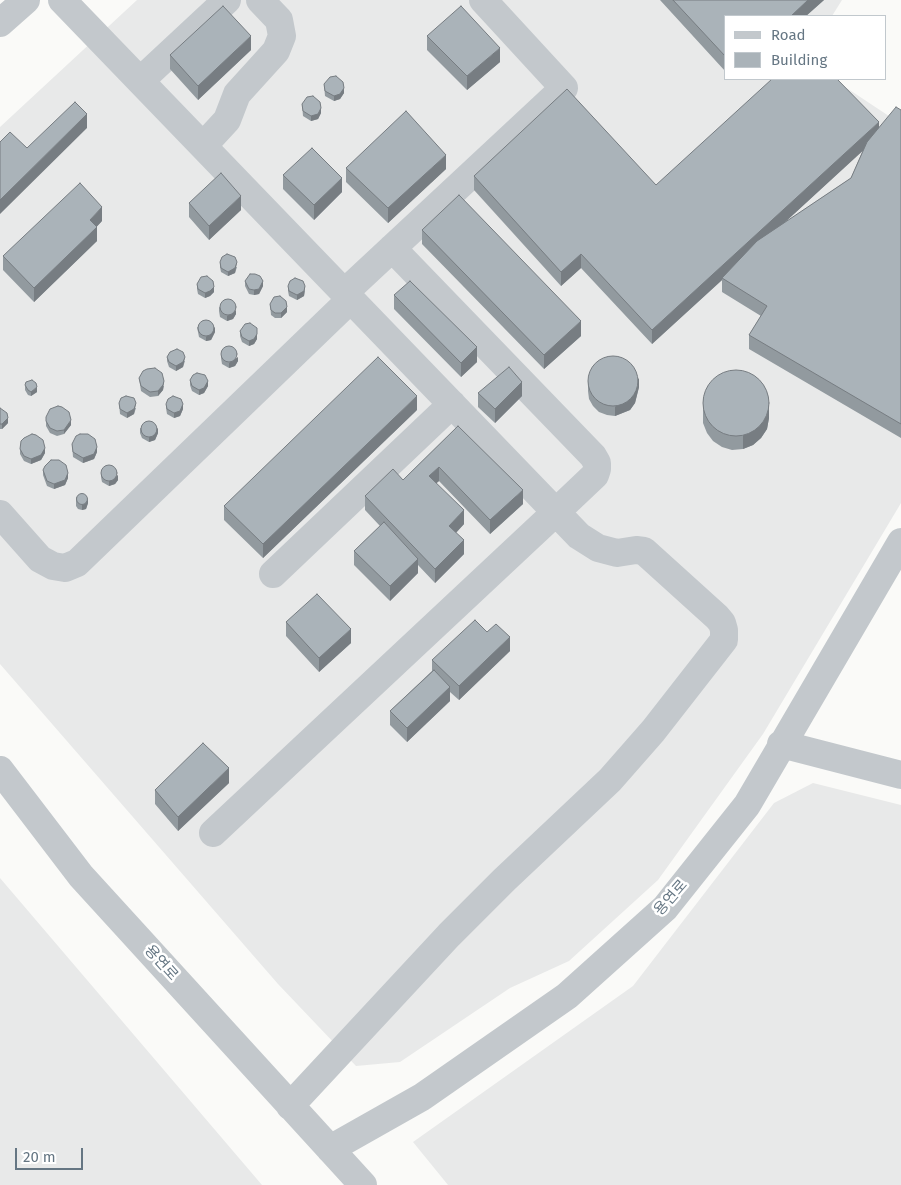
<!DOCTYPE html>
<meta charset="utf-8">
<style>
body{margin:0}
#map{position:relative;width:901px;height:1185px;overflow:hidden;background:#fafaf8;font-family:"Fira Sans",sans-serif}
canvas{display:block}
.legend{position:absolute;left:724px;top:15px;width:162px;height:65px;box-sizing:border-box;background:#fff;border:1px solid #c1c8cd;margin:0;padding:6px 9px;list-style:none;font-size:15px;color:#657683}
.legend li{display:flex;align-items:center;gap:10px;height:25px}
.legend b{width:25px;border:1px solid #c1c8cd}
.scale{position:absolute;left:15px;top:1148px;width:68px;height:22px;box-sizing:border-box;border:2px solid #657683;border-top:0;padding-left:6px;font-size:15px;line-height:18px;white-space:nowrap;color:#657683;-webkit-text-stroke:4px #fff;paint-order:stroke}
</style>
<div id="map">
<canvas width="901" height="1185"></canvas>
<ul class="legend">
<li><b style="height:6px;background:#c3c8cc"></b>Road</li>
<li><b style="height:14px;background:#aab3b9"></b>Building</li>
</ul>
<div class="scale">20 m</div>
</div>
<script>
const c = document.querySelector('canvas').getContext('2d');
c.lineJoin = 'round';
function fillPath(path, color) {
  c.fillStyle = color;
  c.fill(path, 'evenodd');
}
function toPath(rows) {
  const path = new Path2D();
  for (const r of rows) {
    if (r.length === 3) {
      path.moveTo(r[0] + r[2], r[1]);
      path.arc(r[0], r[1], r[2], 0, 2 * Math.PI);
      continue;
    }
    path.moveTo(r[0], r[1]);
    for (let i = 2; i < r.length; i += 2) path.lineTo(r[i], r[i + 1]);
  }
  return path;
}
function strokePath(path, color, width, dash) {
  c.strokeStyle = color;
  c.lineWidth = width;
  c.lineCap = dash ? 'butt' : 'round';
  c.setLineDash(dash || []);
  c.stroke(path);
}
function label(font, color, halo, rows, align = 'center') {
  c.font = font + ' "Fira Sans","Noto Sans KR",sans-serif';
  c.lineWidth = 5;
  c.setLineDash([]);
  c.textBaseline = 'middle';
  c.strokeStyle = halo;
  c.fillStyle = color;
  for (const [text, x, y, turn = 0] of rows) {
    c.save();
    c.translate(x, y);
    c.rotate((+turn || 0) * Math.PI / 180);
    c.textAlign = isNaN(turn) ? turn : align;
    if (halo) c.strokeText(text, 0, 0);
    c.fillText(text, 0, 0);
    c.restore();
  }
}
const built = toPath([
 [137,0,842,0,832,16,725,16,725,79,833,79,901,124,901,503,763,734,658,880,569,961,510,988,400,1062,356,1066,278,984,0,664,0,127],
 [813,783,901,805,901,1185,448,1185,413,1142,633,986,774,803],
 [0,878,262,1185,0,1185]
]);
const minor = toPath([
 [62,0,579,536,598,548,617,553,636,550,644,551,717,617,722,623,724,630,724,640,653,731,610,780,504,880,449,935,290,1106],
 [0,23,26,0],
 [140,81,227,0],
 [203,146,227,120,237,94,276,51,282,36,279,20,260,0],
 [344,293,564,88,483,0],
 [0,514,40,559,53,566,65,568,77,563,351,299],
 [273,574,452,404],
 [781,744,901,775],
 [0,770,81,876,363,1185],
 [213,833,556,512,595,475,597,469,597,463,593,456,392,248],
 [330,1149,422,1097,567,996,665,908,747,805,901,542]
]);
const wall = toPath([
 [660,0,824,0,806,16,725,16,725,71],
 [427,36,500,62,467,90,427,50],
 [251,50,198,100,170,69,170,55],
 [324,84,344,93,340,99,334,101,325,96],
 [302,104,321,113,318,119,311,121,303,116],
 [901,110,901,438,749,349,749,335,761,316,722,292,722,280,652,344,581,268,561,286,474,190,474,176,656,185,879,128],
 [863,150,851,178,783,224],
 [346,168,446,169,388,223,346,182],
 [283,175,342,192,314,220,283,189],
 [189,203,241,210,209,240,189,217],
 [102,221,96,227,97,241,34,302,3,270,3,256],
 [422,230,581,336,544,369,422,244],
 [220,262,237,267,235,273,228,276,221,272,220,267],
 [245,281,263,286,259,294,254,295,249,294,245,286],
 [197,284,214,292,210,296,205,298,198,294,197,289],
 [288,286,305,291,304,296,297,300,289,296,288,291],
 [394,295,477,362,461,377,394,309],
 [270,304,287,312,281,318,275,318,271,315],
 [219,307,236,314,233,319,227,321,220,317,219,311],
 [197,327,215,332,211,340,206,341,199,337],
 [240,331,257,339,254,344,249,346,242,342,240,336],
 [221,354,238,361,235,366,229,368,222,364,221,358],
 [167,357,185,361,183,367,176,371,169,367,167,361],
 [139,378,164,386,163,390,158,396,150,397,141,391],
 [190,380,208,386,204,393,199,395,192,391,190,385],
 [588,381,639,387,635,403,630,410,615,416,607,415,599,412,593,406,589,399,588,391],
 [25,385,37,392,31,396,28,395,25,390],
 [478,393,522,396,495,423,478,407],
 [703,398,769,418,767,429,761,438,753,445,743,449,732,450,722,447,713,441,707,433,703,423],
 [119,403,136,408,134,414,127,418,120,414],
 [166,404,183,409,180,416,174,418,167,414,166,408],
 [0,408,8,423,2,429,0,429],
 [417,410,263,558,224,520,224,506],
 [46,417,71,425,64,434,57,436,50,433,46,426],
 [458,426,523,504,490,534,439,481,436,483,464,524,456,533,464,554,435,583,418,565,418,573,390,601,354,565,354,551,380,526,365,510,365,496,403,480],
 [140,428,158,433,155,440,149,442,142,438,140,433],
 [72,444,97,452,94,459,83,463,73,457],
 [20,449,45,453,41,460,31,464,24,461,20,454],
 [43,470,68,478,65,485,54,489,47,486,43,475],
 [101,472,118,480,115,484,109,486,102,482,101,477],
 [76,497,88,503,86,509,82,510,78,509,76,506],
 [286,622,351,643,319,672,286,636],
 [487,632,510,651,459,700,450,692,450,701,407,742,390,725,390,711,432,671,432,660],
 [229,783,178,831,155,804,155,790]
]);
const shadedWall = toPath([
 [808,0,824,0,806,16,791,16],
 [251,36,251,50,198,100,198,86],
 [500,48,500,62,467,90,467,76],
 [344,88,344,93,340,99,334,101,334,96],
 [321,108,321,113,318,119,311,121,311,116],
 [87,114,87,128,0,214,0,200],
 [879,122,879,136,723,279,722,278,722,280,652,344,652,330],
 [446,155,446,169,388,223,388,208],
 [342,178,342,192,314,220,314,205],
 [241,196,241,210,209,240,209,226],
 [102,207,102,221,90,234,90,220],
 [97,227,97,241,34,302,34,288],
 [581,254,581,268,561,286,561,272],
 [237,262,235,273,228,276,228,272],
 [263,281,263,286,259,294,254,295,254,290],
 [305,286,304,296,297,300,297,295],
 [214,287,214,292,210,296,205,298,205,293],
 [287,307,287,312,281,318,281,313],
 [236,310,236,314,233,319,227,321,227,316],
 [581,321,581,336,544,369,544,355],
 [215,327,215,332,211,340,206,341,206,337],
 [257,334,257,339,254,344,249,346,249,341],
 [477,347,477,362,461,377,461,363],
 [185,357,183,367,176,371,176,366],
 [238,357,238,361,235,366,229,368,229,363],
 [639,378,639,387,635,403,630,410,615,416,615,407],
 [164,381,163,390,158,396,158,391],
 [208,381,208,386,204,393,199,395,199,390],
 [522,382,522,396,495,423,495,409],
 [37,387,37,392,31,396,31,392],
 [417,396,417,410,263,558,263,544],
 [136,403,134,414,127,418,127,413],
 [183,404,183,409,180,416,174,418,174,413],
 [769,404,769,418,767,429,761,438,753,445,743,449,743,435],
 [8,418,8,423,2,429,2,424],
 [71,420,71,425,64,434,64,430],
 [158,428,158,433,155,440,149,442,149,437],
 [97,447,97,452,94,459,83,463,83,458],
 [45,448,45,453,41,460,31,464,31,459],
 [439,467,439,481,429,490,429,476],
 [68,473,68,478,65,485,54,489,54,484],
 [118,475,118,480,115,484,109,486,109,481],
 [523,490,523,504,490,534,490,520],
 [88,499,88,503,86,509,82,510,82,505],
 [464,510,464,524,449,540,449,526],
 [464,540,464,554,435,583,435,569],
 [418,559,418,573,390,601,390,586],
 [351,629,351,643,319,672,319,658],
 [510,637,510,651,459,700,459,686],
 [450,687,450,701,407,742,407,728],
 [229,768,229,783,178,831,178,817]
]);
const building = toPath([
 [673,0,808,0,791,16,725,16,725,56,673,0],
 [223,6,251,36,198,86,170,55,223,6],
 [461,6,500,48,467,76,427,36,461,6],
 [336,76,343,82,344,88,340,94,334,96,325,91,324,84,330,77,336,76],
 [772,79,837,79,879,122,652,330,581,254,561,272,474,176,567,89,656,185,772,79],
 [313,96,320,102,321,108,318,114,311,116,303,111,302,104,307,97,313,96],
 [75,102,87,114,0,200,0,142,10,132,27,148,75,102],
 [896,107,901,110,901,424,749,335,767,306,722,278,757,241,851,178,867,142,896,107],
 [406,111,446,155,388,208,346,168,406,111],
 [312,148,342,178,314,205,283,175,312,148],
 [221,173,241,196,209,226,189,203,221,173],
 [80,183,102,207,90,220,97,227,34,288,3,256,80,183],
 [459,195,581,321,544,355,422,230,459,195],
 [227,254,235,257,237,262,235,268,228,272,221,268,220,262,222,257,227,254],
 [250,274,255,274,260,276,263,281,259,289,254,290,249,289,245,281,250,274],
 [207,276,213,281,214,287,210,291,205,293,198,289,197,284,201,277,207,276],
 [295,278,303,281,305,286,304,291,297,295,289,291,288,286,290,281,295,278],
 [410,281,477,347,461,363,394,295,410,281],
 [280,296,286,301,287,307,281,313,275,313,271,310,270,304,274,297,280,296],
 [228,307,8],
 [206,328,8],
 [250,323,257,328,257,334,254,339,249,341,242,337,240,331,245,324,250,323],
 [229,354,8],
 [177,349,183,352,185,357,183,362,176,366,169,362,167,357,170,352,177,349],
 [613,381,25],
 [378,357,417,396,263,544,224,506,378,357],
 [509,367,522,382,495,409,478,393,509,367],
 [155,368,162,373,164,381,163,385,158,391,150,392,141,386,139,378,143,371,147,369,155,368],
 [736,403,33],
 [197,373,205,375,208,381,204,388,199,390,192,386,190,380,193,375,197,373],
 [32,380,36,383,37,387,31,392,28,390,25,385,26,382,32,380],
 [126,396,134,398,136,403,134,409,127,413,120,409,119,403,121,398,126,396],
 [173,396,181,399,183,404,180,411,174,413,167,409,166,404,168,399,173,396],
 [58,406,62,407,69,412,71,420,64,430,57,431,50,428,46,421,46,417,50,409,58,406],
 [0,408,7,413,8,418,2,424,0,424,0,408],
 [149,429,8],
 [458,426,523,490,490,520,439,467,429,476,464,510,449,526,464,540,435,569,365,496,393,469,403,480,458,426],
 [32,434,36,435,43,440,45,448,41,455,31,459,24,456,20,449,21,441,24,438,32,434],
 [80,434,88,434,95,439,97,447,94,454,83,458,73,452,72,444,76,436,80,434],
 [51,460,59,460,66,465,68,473,65,480,54,484,47,481,43,470,45,466,51,460],
 [109,473,8],
 [82,499,5.5],
 [384,522,418,559,390,586,354,551,384,522],
 [317,594,351,629,319,658,286,622,317,594],
 [475,620,487,632,496,624,510,637,459,686,432,660,475,620],
 [434,670,450,687,407,728,390,711,434,670],
 [203,743,229,768,178,817,155,790,203,743]
]);
const streetNames = [
 ["용연로",671,898,-49],
 ["용연로",161,963,48]
];
fillPath(built, '#e8e9e9');
strokePath(minor, '#c3c8cc', 28);
fillPath(wall, '#929a9f');
fillPath(shadedWall, '#777d82');
fillPath(building, '#aab3b9');
strokePath(building, '#777d82', 1);
label('15px', '#657683', '#fff', streetNames);
</script>
